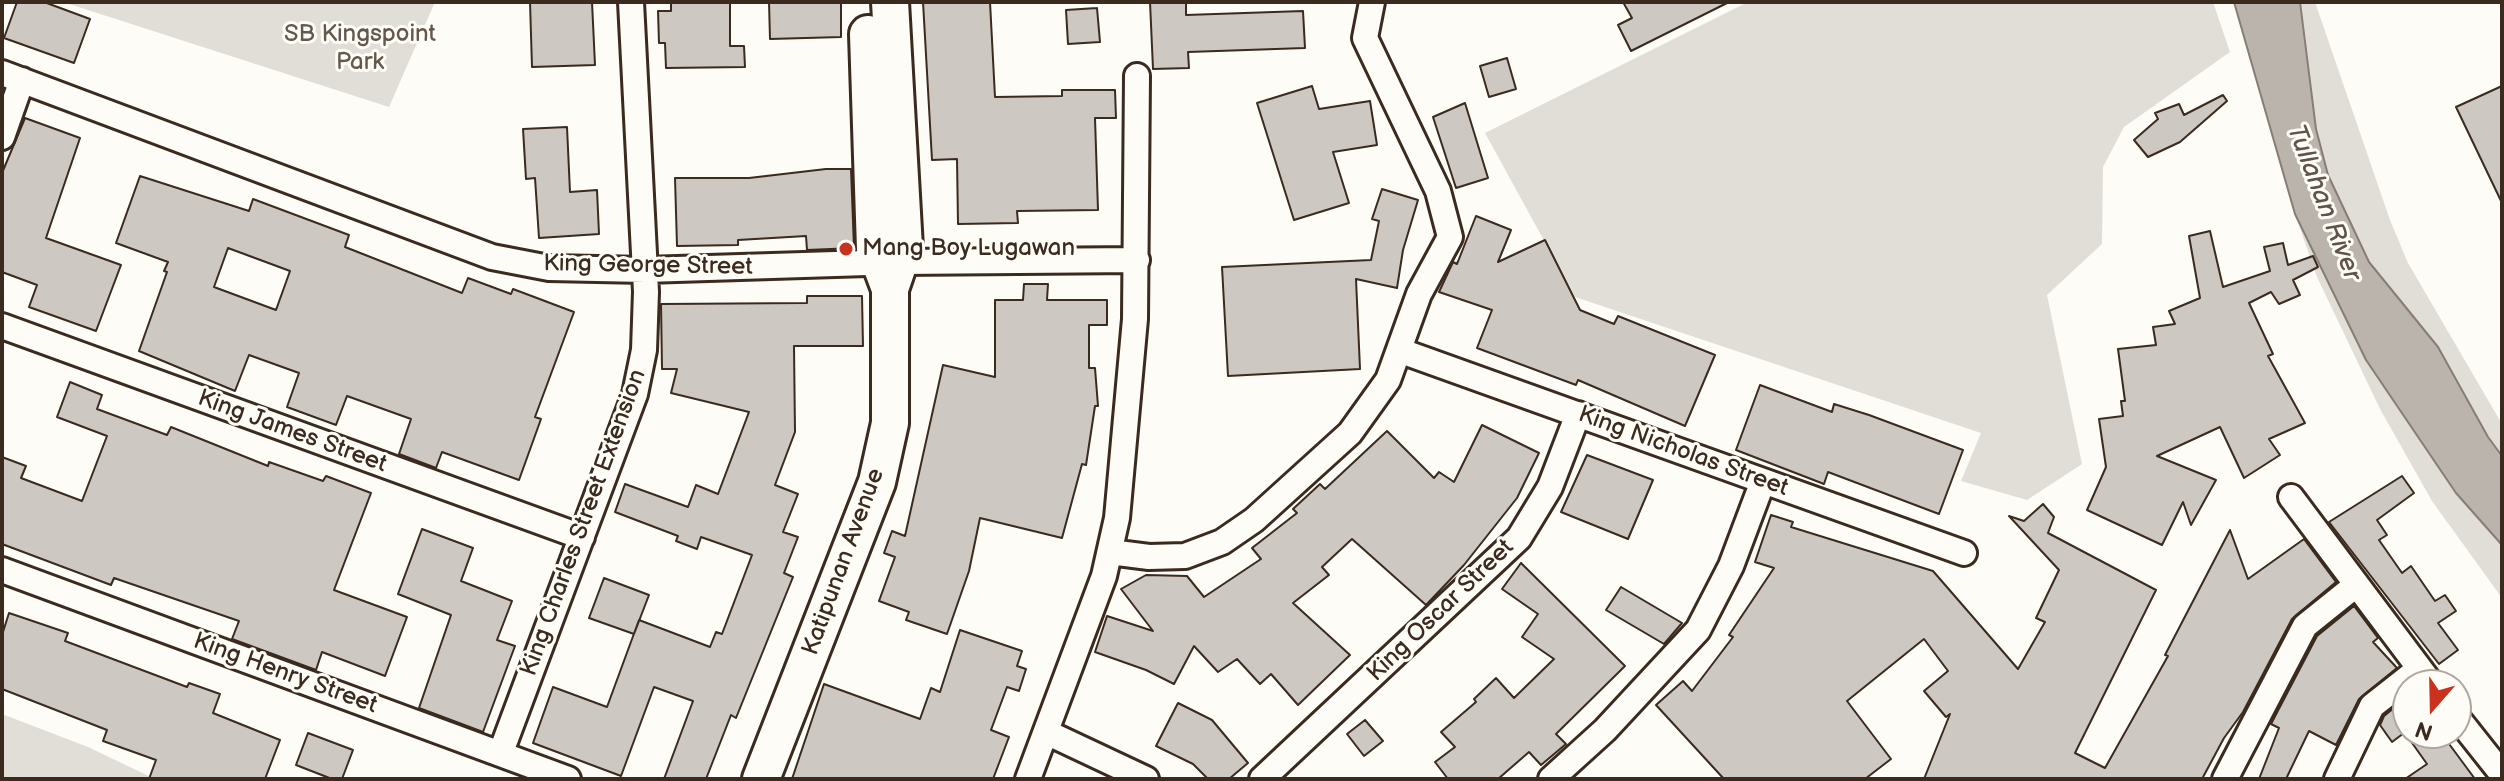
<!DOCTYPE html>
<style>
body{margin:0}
#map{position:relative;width:2504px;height:781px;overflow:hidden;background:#fdfcf7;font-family:"Balsamiq Sans",sans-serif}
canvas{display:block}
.frame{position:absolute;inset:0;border:4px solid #3b2a1e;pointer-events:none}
.north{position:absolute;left:2392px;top:669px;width:80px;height:80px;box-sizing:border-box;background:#fdfcf7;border:2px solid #afa8a0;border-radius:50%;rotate:200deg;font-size:22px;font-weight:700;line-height:32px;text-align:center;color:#3b2a1e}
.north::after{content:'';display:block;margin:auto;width:28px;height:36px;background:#c8321e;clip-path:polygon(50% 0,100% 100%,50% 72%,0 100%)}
</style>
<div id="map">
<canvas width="2504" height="781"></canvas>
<div class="frame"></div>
<div class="north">N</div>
</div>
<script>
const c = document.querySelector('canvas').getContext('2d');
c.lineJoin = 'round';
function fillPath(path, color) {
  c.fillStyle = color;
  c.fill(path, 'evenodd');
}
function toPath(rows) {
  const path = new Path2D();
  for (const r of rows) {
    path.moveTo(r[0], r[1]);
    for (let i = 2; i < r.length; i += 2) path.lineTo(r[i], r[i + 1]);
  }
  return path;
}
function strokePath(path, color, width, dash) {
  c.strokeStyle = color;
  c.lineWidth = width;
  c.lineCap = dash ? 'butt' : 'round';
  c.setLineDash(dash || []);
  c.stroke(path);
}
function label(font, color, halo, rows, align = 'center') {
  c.font = font + ' "Balsamiq Sans",sans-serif';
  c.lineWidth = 6;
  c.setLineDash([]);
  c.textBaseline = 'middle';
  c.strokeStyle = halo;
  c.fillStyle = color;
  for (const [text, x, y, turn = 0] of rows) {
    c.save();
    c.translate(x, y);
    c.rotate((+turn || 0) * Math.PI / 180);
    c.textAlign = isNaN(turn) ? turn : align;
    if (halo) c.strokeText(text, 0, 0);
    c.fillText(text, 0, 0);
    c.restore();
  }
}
const green = toPath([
 [63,2,435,2,389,107],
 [1748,2,2213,2,2230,52,2124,127,2103,167,2102,244,2047,295,2082,464,2027,500,1961,481,1981,433,1575,297,1485,133],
 [2300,2,2315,2,2390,220,2408,263,2502,424,2502,456,2488,437,2438,347,2369,262,2328,175,2316,129],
 [2295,214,2366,360,2456,493,2502,545,2502,598,2432,501,2380,409,2317,277],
 [2,714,88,747,155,779,2,779]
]);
const water = toPath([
 [2234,2,2300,2,2316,129,2328,175,2369,262,2438,347,2488,437,2502,456,2502,545,2456,493,2366,360,2295,214,2234,2]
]);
const building = toPath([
 [17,2,44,2,90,19,74,63,4,38,17,2],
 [530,2,592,2,595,65,532,67,530,2],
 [671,2,730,2,730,46,744,46,745,67,666,68,665,43,659,43,658,11,671,11,671,2],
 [769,2,841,2,841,37,770,39,769,2],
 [923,2,990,2,995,97,1062,96,1062,90,1115,90,1116,118,1095,118,1098,210,1017,211,1018,223,958,224,957,159,932,160,923,2],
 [1150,2,1186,2,1186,15,1303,11,1305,48,1188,52,1189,68,1153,69,1150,2],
 [1623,2,1729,2,1631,51,1618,25,1632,18,1623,2],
 [1097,8,1100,42,1068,44,1066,10,1097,8],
 [1507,58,1516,89,1489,97,1480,66,1507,58],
 [1312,86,1319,109,1370,101,1377,145,1333,152,1349,203,1294,220,1257,103,1312,86],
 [2502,86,2502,203,2456,107,2502,86],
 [2223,95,2227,101,2180,142,2148,157,2134,140,2158,119,2155,113,2179,104,2184,115,2223,95],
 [1465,103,1488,178,1456,188,1433,117,1465,103],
 [25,118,80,138,46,238,121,265,96,331,29,307,37,285,2,272,2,173,25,118],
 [567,127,570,192,597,190,599,234,539,238,535,178,526,179,523,129,567,127],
 [826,169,851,169,854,248,807,250,806,236,738,240,738,245,677,246,675,178,749,178,826,169],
 [140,176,249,211,253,199,349,235,345,247,462,293,468,278,511,294,513,289,574,312,535,417,541,419,519,480,442,452,436,468,399,454,411,419,347,396,336,425,287,407,299,373,249,355,235,391,139,351,167,272,164,271,168,262,116,243,140,176],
 [228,248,290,271,276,310,214,287,228,248],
 [1382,189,1418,200,1403,250,1397,288,1356,279,1360,369,1228,376,1222,267,1371,260,1379,221,1372,219,1382,189],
 [1476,216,1511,230,1498,262,1545,240,1580,310,1614,324,1618,316,1715,355,1685,426,1578,380,1576,385,1477,348,1492,310,1439,292,1453,262,1457,264,1476,216],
 [2210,231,2223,287,2270,271,2264,247,2283,243,2288,265,2313,256,2318,267,2293,280,2300,295,2279,304,2271,292,2249,303,2273,354,2268,356,2305,423,2269,439,2280,455,2244,478,2220,427,2157,456,2216,480,2191,525,2183,502,2162,545,2087,510,2106,467,2099,419,2123,416,2121,401,2125,401,2118,349,2156,345,2153,327,2175,324,2169,311,2200,298,2189,236,2210,231],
 [1024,284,1048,284,1047,300,1107,300,1107,325,1089,325,1089,368,1095,368,1098,406,1095,406,1086,465,1082,464,1062,538,980,518,969,571,947,634,906,620,909,612,879,601,895,557,884,553,892,531,905,536,943,365,995,377,995,300,1023,300,1024,284],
 [807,296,862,296,863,346,794,346,795,432,775,485,798,494,783,532,798,537,784,573,793,577,736,718,731,715,706,779,664,779,693,701,654,687,621,776,533,743,553,687,607,707,639,620,710,647,716,632,722,634,752,555,701,537,697,549,676,541,678,536,615,512,625,484,688,507,696,485,718,494,749,412,671,393,677,369,662,369,661,304,807,303,807,296],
 [70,382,102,395,97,409,167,435,171,427,268,466,269,462,323,481,326,476,371,493,334,590,407,617,385,676,322,652,316,670,232,639,239,621,114,578,111,585,2,544,2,457,26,466,21,478,82,501,107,436,57,417,70,382],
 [1760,385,1832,412,1834,404,1869,415,1963,450,1939,514,1828,472,1824,484,1736,450,1760,385],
 [1482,425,1539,453,1517,498,1464,565,1426,605,1352,539,1322,567,1329,575,1293,603,1350,655,1298,705,1271,674,1260,684,1237,659,1218,672,1194,646,1174,684,1146,670,1095,652,1107,616,1153,631,1121,589,1146,575,1187,576,1204,597,1261,559,1252,548,1297,513,1293,509,1320,484,1325,489,1387,431,1434,478,1439,472,1454,482,1482,425],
 [1587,455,1653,480,1628,539,1561,512,1587,455],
 [2402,476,2414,493,2377,520,2387,535,2379,540,2402,573,2411,566,2435,601,2445,595,2456,611,2438,623,2458,650,2439,664,2329,522,2402,476],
 [2043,504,2054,517,2048,533,2156,590,2075,753,2105,768,2168,656,2165,655,2230,530,2248,579,2304,539,2336,582,2292,619,2243,712,2224,738,2202,779,1924,779,1950,714,1946,717,1924,691,1948,671,1924,639,1847,701,1891,759,1865,779,1724,779,1656,705,1683,681,1692,691,1733,637,1729,635,1774,568,1755,562,1771,515,1793,522,1791,527,1933,571,2018,669,2045,622,2036,618,2059,570,2009,516,2024,521,2043,504],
 [422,529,473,548,461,581,512,601,497,640,515,646,483,732,419,708,451,615,398,594,422,529],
 [1521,563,1625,666,1556,734,1566,744,1541,765,1529,752,1498,779,1448,779,1435,762,1455,747,1441,732,1476,702,1474,699,1496,678,1514,698,1554,659,1522,637,1538,614,1502,589,1521,563],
 [604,578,649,595,634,634,589,618,604,578],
 [1621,587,1682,623,1664,644,1606,610,1621,587],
 [2354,606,2378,638,2373,642,2397,668,2359,699,2336,745,2309,731,2286,779,2259,779,2279,728,2271,724,2317,636,2354,606],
 [9,613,68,633,65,641,187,687,189,683,220,694,213,713,280,740,265,779,149,779,156,760,103,741,107,730,2,689,2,635,9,613],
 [960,630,1022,651,1017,666,1026,669,1019,691,1007,687,991,730,1009,737,993,779,792,779,824,684,920,719,931,688,940,692,960,630],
 [2404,700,2408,705,2408,730,2392,742,2380,725,2384,716,2404,700],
 [1178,703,1212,720,1248,763,1229,779,1208,779,1193,764,1156,746,1178,703],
 [1365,720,1383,741,1364,756,1347,734,1365,720],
 [308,733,353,750,342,779,332,779,296,765,308,733],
 [2405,733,2441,733,2475,779,2405,779,2427,764,2405,733]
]);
const street = toPath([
 [2,73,492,257,549,268,645,270,899,262,1137,260],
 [2,137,22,80],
 [2,326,582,537],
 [1401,351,1964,553],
 [2291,497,2432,685],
 [1110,552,1149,557,1185,556,1222,542,1254,520,1350,433,1388,380,1419,294,1450,237,1438,191,1365,38,1372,2],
 [2,570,568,779],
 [2456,716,2502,774],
 [1046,732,1146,779],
 [501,752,635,394,644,350,646,292,631,2],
 [1028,779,1104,576,1117,518,1135,319,1137,76],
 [1262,779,1519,538,1550,487,1578,414],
 [1551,779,1605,730,1698,630,1731,566,1763,481],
 [2225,779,2305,626,2356,585],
 [2337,779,2372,706,2419,669]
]);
const secondary = toPath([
 [868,34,875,249,890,289],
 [761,779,877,482,890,423,890,289,904,248,890,2]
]);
const markers = [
 [846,249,8,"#c8321e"]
];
const parkNames = [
 ["SB Kingspoint",360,35],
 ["Park",360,63]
];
const poiNames = [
 ["Mang Boy Lugawan",862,249]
];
const streetNames = [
 ["King George Street",648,266,1],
 ["King James Street",292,432,20],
 ["King Nicholas Street",1683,452,20],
 ["King Charles Street Extension",584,523,-70],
 ["Katipunan Avenue",844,562,-70],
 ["King Oscar Street",1441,611,-44],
 ["King Henry Street",285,674,20]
];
const waterNames = [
 ["Tullahan River",2323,203,69]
];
fillPath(green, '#e1ded7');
fillPath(water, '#bbb4ad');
strokePath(water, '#887d74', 2);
fillPath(building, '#cdc8c2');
strokePath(building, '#3b2a1e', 2);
strokePath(street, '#3b2a1e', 30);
strokePath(secondary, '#3b2a1e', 42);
strokePath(street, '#fdfcf7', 24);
strokePath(secondary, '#fdfcf7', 36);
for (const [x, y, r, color] of markers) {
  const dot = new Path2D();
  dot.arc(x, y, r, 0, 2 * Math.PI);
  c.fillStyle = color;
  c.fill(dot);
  strokePath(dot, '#fdfcf7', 3);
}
label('24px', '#64574c', '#fdfcf7', parkNames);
label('24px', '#3b2a1e', '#fdfcf7', poiNames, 'left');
label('24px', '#3b2a1e', '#fdfcf7', streetNames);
label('italic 26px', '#615349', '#fdfcf7', waterNames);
</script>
